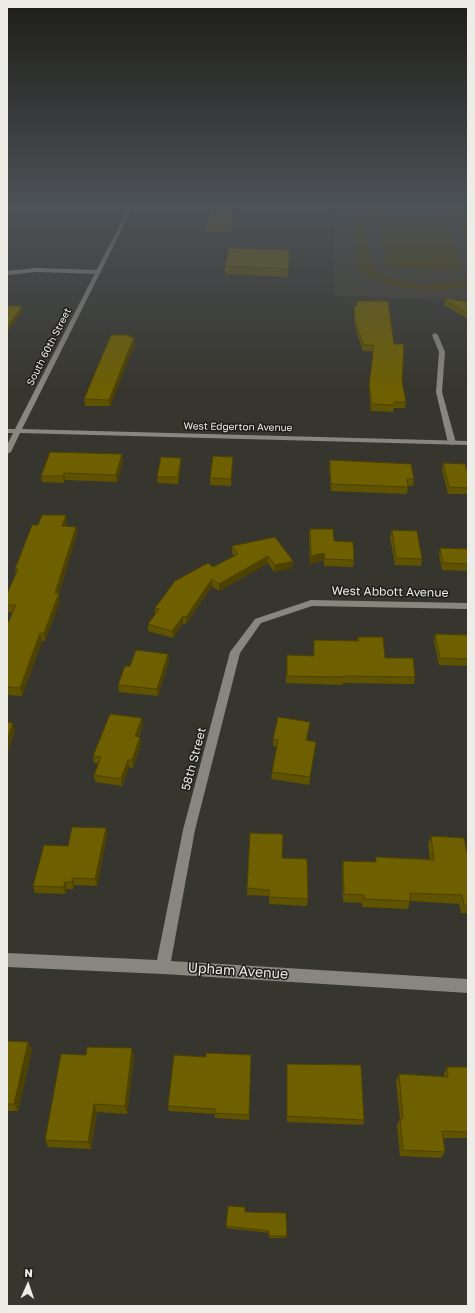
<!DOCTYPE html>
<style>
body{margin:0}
#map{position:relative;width:475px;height:1313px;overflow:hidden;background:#37362e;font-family:"Golos Text",sans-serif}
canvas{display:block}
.frame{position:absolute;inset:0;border:8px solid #edece7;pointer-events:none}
.north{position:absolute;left:8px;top:1265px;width:40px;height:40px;-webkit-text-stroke:3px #1e1d1a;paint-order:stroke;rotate:3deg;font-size:11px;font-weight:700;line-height:16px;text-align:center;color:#edece7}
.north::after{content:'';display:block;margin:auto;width:14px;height:18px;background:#edece7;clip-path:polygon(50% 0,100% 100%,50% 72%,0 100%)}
</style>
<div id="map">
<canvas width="475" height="1313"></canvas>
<div class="frame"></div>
<div class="north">N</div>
</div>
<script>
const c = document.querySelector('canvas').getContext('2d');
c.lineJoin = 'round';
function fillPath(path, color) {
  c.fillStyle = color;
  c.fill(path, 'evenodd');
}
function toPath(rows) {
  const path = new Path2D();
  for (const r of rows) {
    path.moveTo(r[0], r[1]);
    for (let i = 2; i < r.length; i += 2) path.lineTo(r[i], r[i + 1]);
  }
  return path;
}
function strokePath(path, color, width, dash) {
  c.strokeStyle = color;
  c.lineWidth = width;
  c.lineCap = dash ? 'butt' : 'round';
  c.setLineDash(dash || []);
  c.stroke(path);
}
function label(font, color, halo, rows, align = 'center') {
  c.font = font + ' "Golos Text",sans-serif';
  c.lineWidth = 3;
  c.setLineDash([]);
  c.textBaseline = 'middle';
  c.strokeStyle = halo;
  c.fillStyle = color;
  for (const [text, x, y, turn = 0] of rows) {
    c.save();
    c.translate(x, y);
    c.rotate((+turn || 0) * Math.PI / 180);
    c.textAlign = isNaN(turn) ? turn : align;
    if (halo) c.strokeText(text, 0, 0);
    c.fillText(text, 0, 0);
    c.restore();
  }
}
const built = toPath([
 [333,207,468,207,468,300,334,296]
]);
const green = toPath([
 [352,207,385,207,372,211,365,217,371,266,379,274,395,280,424,285,452,283,468,279,468,286,441,290,419,289,395,286,368,276,359,269,357,264],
 [428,207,449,208,458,211,468,218,468,245,456,218,441,210],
 [377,215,445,216,463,270,386,268]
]);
const minor = toPath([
 [36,268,99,270,102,272,99,274,36,272,7,275,7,271,36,268],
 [435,333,438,335,445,352,442,392,456,443,452,445,448,443,436,392,439,352,432,335,435,333],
 [311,600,468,603,468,609,312,606,261,623,240,653,195,830,171,961,468,979,468,993,163,974,7,967,7,953,157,960,183,830,230,652,255,619,311,600]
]);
const tertiary = toPath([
 [129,207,133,207,22,429,468,441,468,445,20,433,11,452,7,454,7,445,13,433,7,433,7,429,15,429,129,207]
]);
const wall = toPath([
 [236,207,231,232,207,232,206,225],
 [290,250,288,277,225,274,225,266],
 [445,300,468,302,468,319,444,305],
 [357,301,394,344,406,402,405,408,394,408,393,412,371,411,369,392,373,351,363,351,355,327,354,311,354,306,356,306],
 [130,337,134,337,135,343,110,406,85,406,84,399],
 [233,457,231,486,210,485,210,478],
 [181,458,181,465,178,484,158,483,157,477],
 [330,460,414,479,413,486,408,486,407,494,331,491,329,467],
 [123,461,117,482,65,480,64,483,42,482,41,476],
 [443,463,468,474,468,494,448,494,442,470],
 [67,523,66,526,76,527,77,534,59,593,60,601,45,641,42,641,22,696,7,695,7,625,13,613,7,612,7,594,16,574,15,569,38,525],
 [310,529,334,541,354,560,353,567,324,566,324,560,310,564,309,536],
 [392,530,422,559,421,566,395,565,390,537],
 [232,546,293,561,292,568,274,572,268,563,219,591,212,586,186,624,183,623,173,638,148,631,148,624,155,614,155,608,213,567,234,556,232,553],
 [440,548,468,549,468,571,442,570,439,555],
 [435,634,468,635,468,666,439,665,434,641],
 [358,637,385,658,415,677,414,684,343,683,342,685,286,683,287,655,313,656,314,640,357,641],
 [168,654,169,661,158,696,119,692,118,685,130,666],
 [143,725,139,737,140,737,141,744,133,768,129,767,122,786,95,782,94,775,98,764,94,763,93,756],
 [309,729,307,740,315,749,309,785,271,779,272,772,277,747,273,746,273,739],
 [106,828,107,835,97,886,74,885,73,889,67,889,65,894,35,893,33,886,68,846],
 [250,833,282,858,308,899,307,906,269,904,269,896,247,895],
 [431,836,468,858,468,913,461,913,459,904,410,901,408,909,362,907,362,903,343,902,342,869,343,861,375,862,376,857,430,859,428,845],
 [7,1041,28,1042,32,1050,18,1111,7,1111],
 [132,1048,134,1057,127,1114,97,1112,91,1149,48,1147,45,1140,86,1055],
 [251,1055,249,1120,215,1118,215,1114,169,1111,168,1106,206,1057],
 [287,1064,364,1120,363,1125,287,1122],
 [447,1067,468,1068,468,1138,443,1138,445,1152,441,1158,400,1156,397,1125,400,1119,396,1081,399,1074,444,1076,444,1074],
 [245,1212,287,1236,286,1238,269,1238,269,1233,226,1228,226,1226]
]);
const shadedWall = toPath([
 [234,207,236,207,231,232,231,226],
 [22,306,22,311,7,334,7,328],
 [134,337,135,343,110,406,109,400],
 [122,454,123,461,117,482,116,475],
 [233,457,233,464,231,486,231,479],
 [181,458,181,465,178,484,178,477],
 [64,473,65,480,64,483,63,476],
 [66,515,67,523,63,534,62,526],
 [76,527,77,534,59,594,59,593,60,601,45,641,44,633,55,593],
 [324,553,324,560,310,564,311,556],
 [268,556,268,563,219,591,219,584],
 [293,561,292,568,274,572,275,565],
 [212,579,212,586,186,624,186,617],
 [183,616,183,623,173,638,172,631],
 [40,633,42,641,22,696,20,688],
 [168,654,169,661,158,696,157,689],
 [142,718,143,725,136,743,135,736],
 [13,723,15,730,8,753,7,751,7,740],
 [140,737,141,744,133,768,132,760],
 [316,742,315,749,309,785,310,777],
 [128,760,129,767,122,786,121,779],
 [106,828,107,835,97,886,95,879],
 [72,878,74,885,73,889,72,882],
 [65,882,67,889,65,894,63,887],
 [28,1042,32,1050,18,1111,14,1104],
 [132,1048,134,1057,127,1114,125,1106],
 [94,1104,97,1112,91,1149,88,1142]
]);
const building = toPath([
 [211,207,234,207,231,226,206,225,211,207],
 [229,248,290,250,288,269,225,266,229,248],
 [445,298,468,302,468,313,445,300,445,298],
 [357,301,388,301,394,344,404,344,402,381,406,402,394,402,394,405,372,404,369,386,374,345,364,345,355,321,354,306,357,306,357,301],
 [7,306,22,306,7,328,7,306],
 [111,335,130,335,129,337,134,337,109,400,84,399,111,335],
 [50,452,122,454,116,475,64,473,63,476,41,476,50,452],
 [213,456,233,457,231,479,210,478,213,456],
 [161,457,181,458,178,477,157,477,161,457],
 [330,460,411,464,414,479,407,479,408,487,331,484,330,460],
 [443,463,465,464,468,474,468,488,449,487,443,463],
 [42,515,66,515,62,526,76,527,55,593,59,593,44,633,40,633,20,688,7,687,7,625,16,605,7,605,7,594,18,569,15,569,32,525,38,525,42,515],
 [310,529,333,529,334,541,353,542,354,560,325,559,324,553,311,556,310,529],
 [392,530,417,531,422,559,396,558,392,530],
 [275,537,293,561,275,565,268,556,219,584,212,579,186,617,183,616,172,631,148,624,159,609,155,608,175,581,208,563,213,567,238,554,232,546,275,537],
 [440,548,468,549,468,564,443,563,440,548],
 [435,634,468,635,468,659,440,658,435,634],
 [358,637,383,637,385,658,413,658,415,677,343,676,343,677,287,676,287,655,314,656,314,640,359,641,358,637],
 [136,650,168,654,157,689,118,685,125,666,130,666,136,650],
 [110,714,142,718,135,736,140,737,132,760,128,760,121,779,94,775,101,757,93,756,110,714],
 [278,717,310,722,306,740,316,742,310,777,272,772,278,740,273,739,278,717],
 [7,722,13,723,7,740,7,722],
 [72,827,106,828,95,879,72,878,72,882,65,882,63,887,33,886,44,845,68,846,72,827],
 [250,833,283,834,282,858,307,859,308,899,269,897,269,890,247,888,250,833],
 [431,836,464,838,468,858,468,905,464,905,462,895,410,893,410,901,364,899,364,895,344,894,343,861,376,862,376,857,434,860,431,836],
 [7,1041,28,1042,14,1104,7,1104,7,1041],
 [87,1047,132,1048,125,1106,94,1104,88,1142,45,1140,61,1054,86,1055,87,1047],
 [206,1053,251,1055,249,1115,215,1113,215,1109,168,1106,174,1055,206,1057,206,1053],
 [287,1064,361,1065,364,1120,287,1116,287,1064],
 [447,1067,468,1067,468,1132,442,1131,445,1152,403,1150,400,1119,403,1118,399,1074,448,1077,447,1067],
 [228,1206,245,1207,245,1212,286,1213,287,1236,269,1236,269,1231,226,1226,228,1206]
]);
const farStreetnames = [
 ["South 60th Street",49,347,-63],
 ["West Edgerton Avenue",238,427,1]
];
const streetNames = [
 ["West Abbott Avenue",390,592,1],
 ["58th Street",194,759,-75]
];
const nearStreetnames = [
 ["Upham Avenue",238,971,4]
];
fillPath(built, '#423f32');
fillPath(green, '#4b4007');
fillPath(minor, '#88867e');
fillPath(tertiary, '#88867e');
fillPath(wall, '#5f5201');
fillPath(shadedWall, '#4d4201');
fillPath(building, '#6e5f01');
strokePath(building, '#4d4201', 1);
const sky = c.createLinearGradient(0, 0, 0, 391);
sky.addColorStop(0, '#1e1e19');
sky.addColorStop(0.53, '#4d5257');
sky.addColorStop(1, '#4d525700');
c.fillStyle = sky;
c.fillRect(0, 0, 475, 391);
label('10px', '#edece7', '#1e1d1a', farStreetnames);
label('12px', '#edece7', '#1e1d1a', streetNames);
label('14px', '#edece7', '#1e1d1a', nearStreetnames);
</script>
